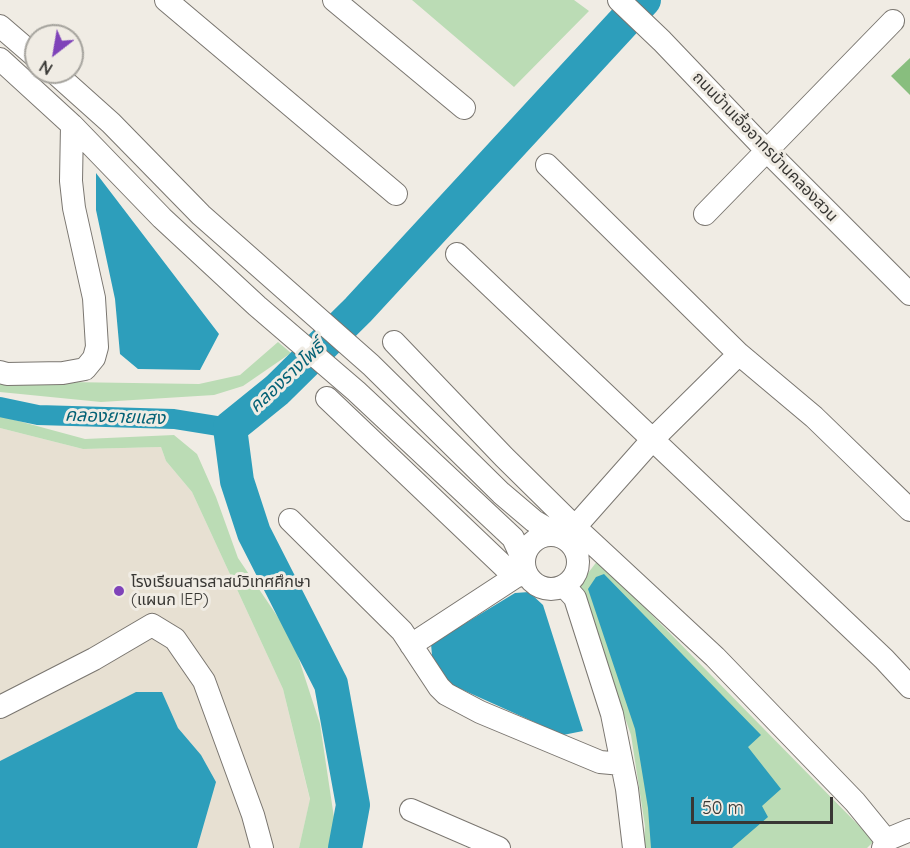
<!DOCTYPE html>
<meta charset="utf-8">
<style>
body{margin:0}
#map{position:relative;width:910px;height:848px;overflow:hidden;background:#f0ece4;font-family:Quicksand,sans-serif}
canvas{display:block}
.north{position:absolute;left:24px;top:24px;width:60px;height:60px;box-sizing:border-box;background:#f0ece4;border:2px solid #a6a49e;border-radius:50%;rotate:211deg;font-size:16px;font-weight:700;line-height:24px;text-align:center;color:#383734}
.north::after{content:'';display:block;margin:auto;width:21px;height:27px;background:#7f43b9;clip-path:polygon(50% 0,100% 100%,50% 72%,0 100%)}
.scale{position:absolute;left:691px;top:797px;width:142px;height:27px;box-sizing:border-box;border:3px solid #383734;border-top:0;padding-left:8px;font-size:18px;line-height:21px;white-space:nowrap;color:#383734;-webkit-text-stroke:4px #f0ece4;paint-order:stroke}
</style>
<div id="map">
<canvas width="910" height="848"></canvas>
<div class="north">N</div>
<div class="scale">50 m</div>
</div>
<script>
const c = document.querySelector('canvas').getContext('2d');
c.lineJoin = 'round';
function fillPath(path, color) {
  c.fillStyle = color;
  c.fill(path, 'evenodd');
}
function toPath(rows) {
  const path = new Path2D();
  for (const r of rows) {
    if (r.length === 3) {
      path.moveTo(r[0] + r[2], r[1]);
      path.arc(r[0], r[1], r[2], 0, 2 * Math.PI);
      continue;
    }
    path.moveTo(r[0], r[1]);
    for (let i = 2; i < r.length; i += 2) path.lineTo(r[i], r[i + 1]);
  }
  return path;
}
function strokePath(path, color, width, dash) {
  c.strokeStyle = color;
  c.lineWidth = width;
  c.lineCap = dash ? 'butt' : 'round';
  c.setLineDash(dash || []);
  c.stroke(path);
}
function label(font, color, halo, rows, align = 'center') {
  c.font = font + ' Quicksand,"Noto Sans Thai",sans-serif';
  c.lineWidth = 6;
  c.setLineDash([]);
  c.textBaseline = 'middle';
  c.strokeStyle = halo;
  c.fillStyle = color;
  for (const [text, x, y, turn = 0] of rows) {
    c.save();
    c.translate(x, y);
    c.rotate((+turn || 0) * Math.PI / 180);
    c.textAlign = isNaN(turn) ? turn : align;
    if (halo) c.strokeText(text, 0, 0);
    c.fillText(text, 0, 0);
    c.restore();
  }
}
const built = toPath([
 [0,428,83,449,161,447,166,461,192,492,283,689,310,800,299,848,0,848]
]);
const green = toPath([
 [412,0,574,0,589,11,514,87],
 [278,342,291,353,243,386,214,395,101,402,0,392,0,381,199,384,240,375],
 [0,416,85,439,174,435,197,454,216,497,238,558,292,638,320,724,336,831,329,848,299,848,310,799,283,689,192,492,166,461,161,447,83,449,0,428],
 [598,560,874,841,867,848,644,848,645,826,631,735,579,585]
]);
const forest = toPath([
 [910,58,910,95,891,76]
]);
const water = toPath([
 [96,173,219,334,200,370,138,369,120,354,115,299,96,210],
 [604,574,761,735,748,747,781,789,762,806,768,817,732,848,651,848,648,808,635,729,588,589,596,577],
 [529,592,543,605,583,731,563,735,454,686,433,666,431,644,515,593],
 [136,692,162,692,178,728,201,755,216,782,197,848,0,848,0,761]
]);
const canal = toPath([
 [0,407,38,415,174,419,230,428]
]);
const river = toPath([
 [345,848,353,805,331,684,254,533,237,481,230,428,277,390,358,310,644,0]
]);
const minor = toPath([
 [166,0,396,194],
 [334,0,464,108],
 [619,0,662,41,767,151,910,294],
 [0,26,36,57],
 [0,59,72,125,162,218,257,306,356,391,513,538,523,560],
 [54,72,111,123,201,215,371,365,501,493,534,521,558,535],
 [547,165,739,354,814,417,910,510],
 [705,214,893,21],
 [457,254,884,659,910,687],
 [394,342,504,457,575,527,715,657,855,802,886,840],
 [0,372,7,374,63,373,85,369,94,358,97,347,94,298,74,208,71,181,72,125],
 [327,398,515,577],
 [290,520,402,631,439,687,446,694,480,712,600,762,622,764],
 [551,562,27],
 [567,539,575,527,653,439,739,354],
 [564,586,575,598,612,714,627,789,634,848],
 [411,645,515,577,526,573],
 [0,707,94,659,152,625,175,639,204,681,253,815,262,848],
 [411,810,499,848],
 [883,848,886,840,910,830]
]);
const markers = [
 [119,591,6,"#7f43b9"]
];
const streetNames = [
 ["ถนนบ้านเอื้ออาทรบ้านคลองสวน",765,147,46]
];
const poiNames = [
 ["โรงเรียนสารสาสน์วิเทศศึกษา",131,582],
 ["(แผนก IEP)",131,600]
];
const waterNames = [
 ["คลองรางโพธิ์",287,377,-43],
 ["คลองยายแสง",115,417,2]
];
fillPath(built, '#e7e0d2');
fillPath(green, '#bbdcb5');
fillPath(forest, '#88be7e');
fillPath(water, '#2d9ebb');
strokePath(canal, '#2d9ebb', 20);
strokePath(river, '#2d9ebb', 34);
strokePath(minor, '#7a7670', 24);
strokePath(minor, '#fff', 22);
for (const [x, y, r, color] of markers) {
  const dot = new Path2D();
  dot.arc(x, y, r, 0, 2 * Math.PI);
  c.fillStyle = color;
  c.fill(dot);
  strokePath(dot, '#f0ece4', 2);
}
label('16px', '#383734', '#f0ece4', streetNames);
label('16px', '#383734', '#f0ece4', poiNames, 'left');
label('italic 18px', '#036175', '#f0ece4', waterNames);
</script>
